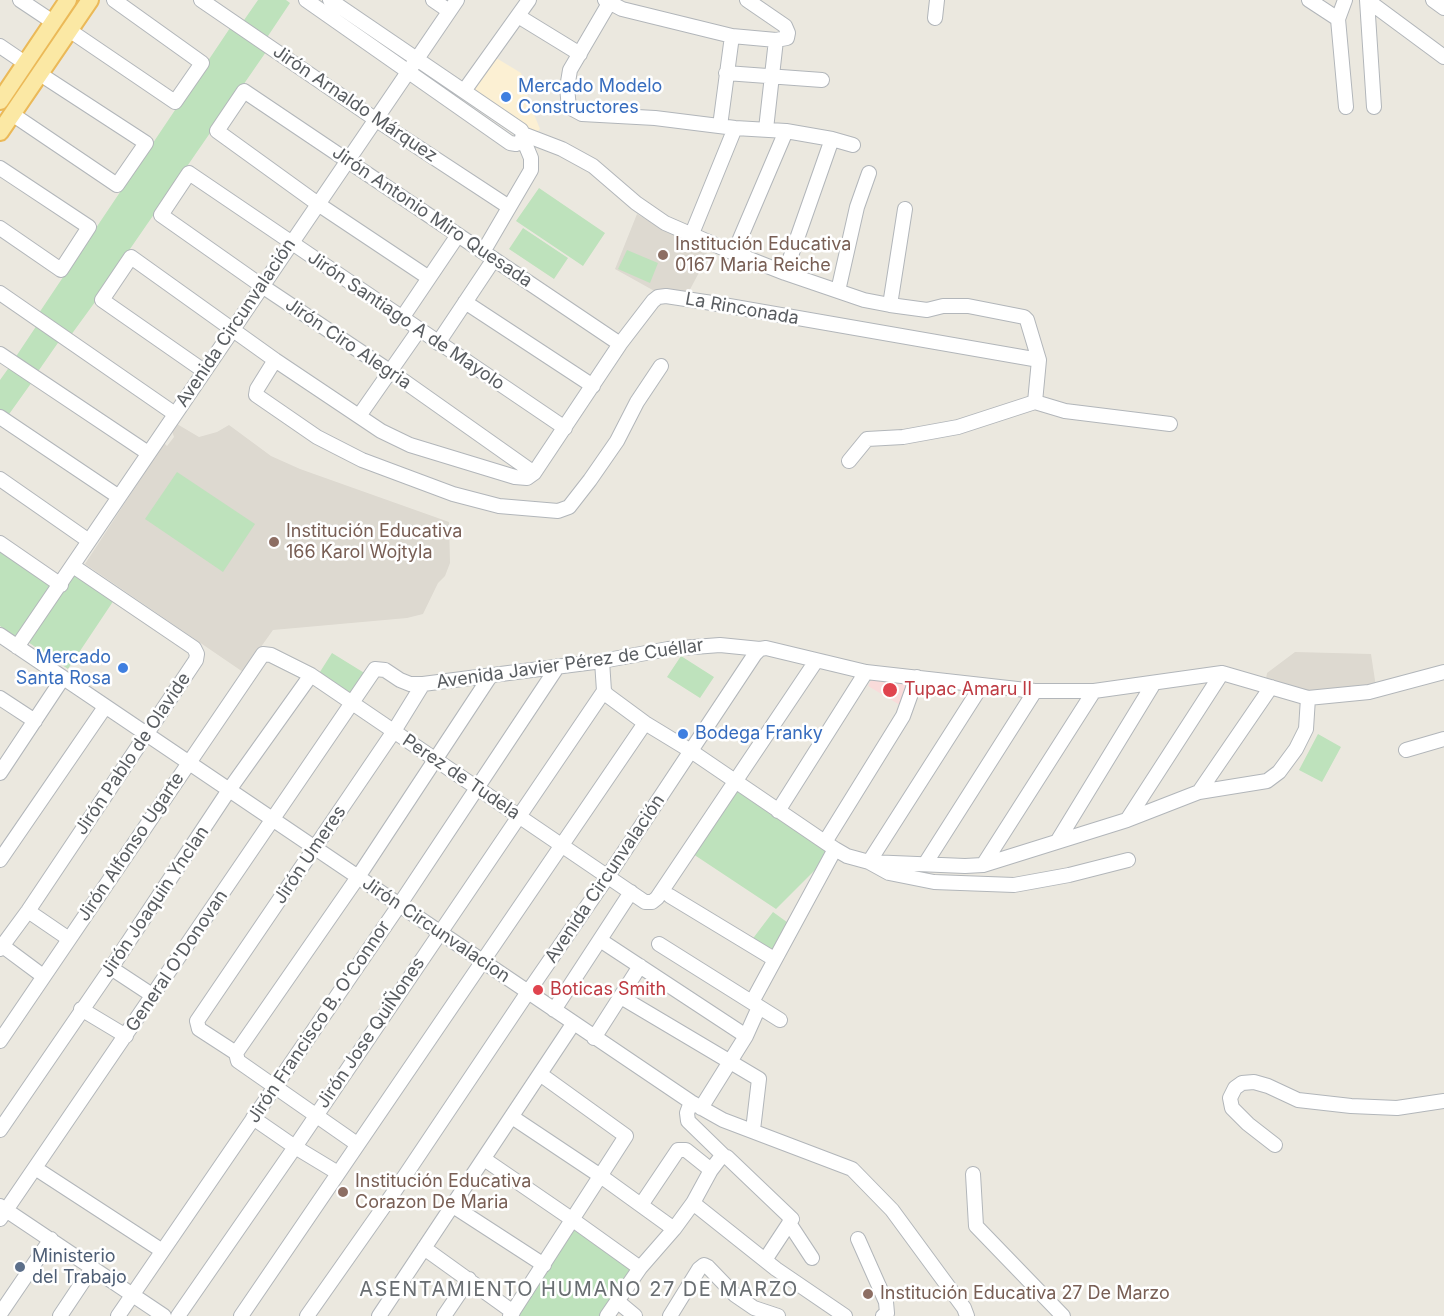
<!DOCTYPE html>
<meta charset="utf-8">
<style>
body{margin:0}
canvas{display:block;background:#ebe8df}
</style>
<canvas width="1444" height="1316"></canvas>
<script>
const c = document.querySelector('canvas').getContext('2d');
c.lineJoin = 'round';
function fillPath(path, color) {
  c.fillStyle = color;
  c.fill(path, 'evenodd');
}
function toPath(rows) {
  const path = new Path2D();
  for (const r of rows) {
    path.moveTo(r[0], r[1]);
    for (let i = 2; i < r.length; i += 2) path.lineTo(r[i], r[i + 1]);
  }
  return path;
}
function strokePath(path, color, width, dash) {
  c.strokeStyle = color;
  c.lineWidth = width;
  c.lineCap = dash ? 'butt' : 'round';
  c.setLineDash(dash || []);
  c.stroke(path);
}
function label(font, color, halo, rows, align = 'center') {
  c.font = font + ' Inter,sans-serif';
  c.lineWidth = 5;
  c.setLineDash([]);
  c.textBaseline = 'middle';
  c.strokeStyle = halo;
  c.fillStyle = color;
  for (const [text, x, y, turn = 0] of rows) {
    c.save();
    c.translate(x, y);
    c.rotate((+turn || 0) * Math.PI / 180);
    c.textAlign = isNaN(turn) ? turn : align;
    if (halo) c.strokeText(text, 0, 0);
    c.fillText(text, 0, 0);
    c.restore();
  }
}
const commercial = toPath([
 [493,56,521,73,531,107,540,129,535,134,470,87]
]);
const education = toPath([
 [637,214,654,224,709,245,703,265,686,297,658,293,615,269],
 [177,424,199,437,217,432,229,425,271,456,300,469,449,522,450,563,445,576,438,583,423,614,407,618,273,630,243,672,85,564,164,443,167,446,174,437,172,431],
 [1295,652,1371,654,1376,687,1301,693,1266,679,1267,673]
]);
const medical = toPath([
 [875,673,909,678,907,693,900,705,868,686]
]);
const green = toPath([
 [258,0,286,0,290,3,266,39,242,23],
 [232,25,268,49,130,249,130,254,71,335,39,313],
 [539,188,605,233,583,266,516,221],
 [523,228,568,258,554,279,509,249],
 [627,250,658,263,650,283,618,269],
 [39,322,62,337,37,373,15,358],
 [10,366,32,382,7,417,0,413,0,380],
 [177,472,255,524,223,572,145,519],
 [0,547,54,584,18,640,0,626],
 [75,574,114,600,68,669,28,642],
 [332,653,366,674,352,696,318,675],
 [681,656,714,677,700,698,667,677],
 [1318,734,1341,747,1322,782,1299,770],
 [737,789,827,852,826,859,776,909,693,854],
 [773,912,791,925,770,954,751,941],
 [575,1227,632,1268,600,1316,515,1316]
]);
const minor = toPath([
 [20,0,53,22],
 [201,0,375,119,509,207],
 [306,0,510,143,516,144,521,142],
 [330,0,521,130,523,134,521,142],
 [433,0,449,11],
 [605,0,622,9,732,36,776,40,787,38,788,33,785,26,747,0],
 [611,0,570,70,567,88,569,107,582,114,655,118,735,128,786,131,832,139,853,145],
 [1309,0,1338,19],
 [1345,0,1338,19,1346,107],
 [1367,0,1374,107],
 [1367,0,1444,57],
 [1433,0,1444,8],
 [518,16,580,54],
 [935,18,937,0],
 [69,30,175,102,202,63,114,0],
 [0,46,25,63],
 [726,73,822,80],
 [464,91,529,0],
 [12,114,117,185,146,143,40,74],
 [720,126,732,36],
 [766,129,776,40],
 [523,134,562,149,593,166,636,203,665,223,734,253,785,273,864,300,890,305,927,310,943,306,968,306,1024,317,1027,320,1039,360,1035,402],
 [0,168,89,227,61,270,0,228],
 [691,236,735,128],
 [483,252,531,170,531,158,526,146,521,142],
 [734,253,786,131],
 [785,273,832,139],
 [429,278,318,204,217,131,244,91,620,344],
 [838,291,857,207,869,173],
 [0,293,175,414],
 [465,302,593,386],
 [890,305,905,209],
 [402,318,458,235],
 [438,343,494,259],
 [0,354,148,453],
 [275,360,257,389,256,395,317,437,362,460,453,494,499,506,558,511,569,507,590,480,617,441,637,402,661,366],
 [204,371,102,300,131,257,275,360,381,431,410,445,515,477,527,478,534,473,620,344,653,301,658,297,666,296,712,303,1039,360],
 [359,416,419,330],
 [0,417,119,497],
 [849,461,867,439,903,437,958,427,1035,402,1065,411,1170,424],
 [534,473,391,372,262,286,161,215,189,173,565,428],
 [0,479,89,541],
 [0,543,61,585],
 [0,635,691,1102,723,1120,852,1169,892,1210,964,1308,967,1316],
 [17,647,457,0],
 [602,661,604,691,607,695,645,723,691,751,835,849,847,856,869,862,965,866,983,865,1127,820,1199,792,1267,781,1279,772,1296,749,1306,729,1308,698],
 [982,685,869,862,889,873,934,882,1014,885,1069,875,1128,860],
 [0,698,35,721],
 [1406,750,1444,739],
 [0,773,63,678],
 [1199,792,1271,687],
 [778,811,866,672],
 [1127,820,1222,673],
 [825,842,903,716,917,677],
 [1057,842,1154,683],
 [0,860,105,707],
 [925,864,1035,691],
 [983,865,1094,691],
 [670,896,774,959],
 [28,911,69,939],
 [600,940,746,1036],
 [0,944,43,976],
 [659,944,780,1020],
 [0,949,28,911,196,660,197,654,194,648,73,566],
 [111,968,152,995],
 [621,997,759,1079,753,1130],
 [752,1002,835,849],
 [81,1009,126,1036],
 [554,1010,631,892],
 [594,1038,640,966],
 [0,1041,263,654,271,655,311,675,645,902,652,902,657,898,816,661],
 [236,1053,199,1029,197,1021,394,731,423,684],
 [236,1053,358,877,491,675],
 [236,1053,238,1061,357,1144],
 [691,1102,687,1113,688,1121,724,1156],
 [701,1108,746,1036,759,1007],
 [512,1117,602,1177,674,1229],
 [253,1118,295,1147,338,1173],
 [0,1130,111,968,229,790,311,675],
 [1275,1145,1248,1124,1232,1108,1230,1098,1235,1088,1242,1083,1254,1082,1268,1086,1298,1100,1351,1106,1397,1108,1444,1101],
 [484,1159,573,1220,640,1268],
 [35,1168,161,1250],
 [973,1174,976,1226,1063,1316],
 [693,1203,776,1269,845,1316],
 [641,1205,678,1150,686,1150,711,1170],
 [0,1206,164,1316],
 [453,1206,544,1265],
 [0,1219,375,669,385,670,400,680,410,684,423,684,602,661,668,649,720,645,760,649,766,648,866,672,1035,691,1094,691,1222,673,1308,698,1369,692,1444,672],
 [789,1223,812,1258],
 [858,1239,886,1302,887,1313,883,1316],
 [424,1248,513,1312],
 [617,1301,635,1316],
 [0,1314,51,1239],
 [60,1316,92,1268],
 [118,1316,400,904,558,666],
 [178,1316,295,1147,604,691],
 [241,1316,645,723],
 [307,1316,392,1195,524,998,608,876,755,654,760,649],
 [379,1316,573,1024],
 [444,1316,469,1279],
 [510,1316,626,1136,540,1074],
 [607,1316,640,1268,674,1229,693,1203,711,1170,721,1157,727,1157,792,1219,765,1260],
 [670,1316,699,1269,704,1265,708,1267,735,1295,754,1308,778,1316]
]);
const major = toPath([
 [0,101,68,0],
 [0,132,90,0]
]);
const markers = [
 [506,97,6,"#3f7fe0"],
 [663,255,6,"#8d6e63"],
 [274,542,6,"#8d6e63"],
 [123,668,6,"#3f7fe0"],
 [890,690,8,"#e0444e"],
 [683,734,6,"#3f7fe0"],
 [538,990,6,"#e0444e"],
 [343,1192,6,"#8d6e63"],
 [20,1267,6,"#5c6f8a"],
 [868,1294,6,"#8d6e63"]
];
const shopNames = [
 ["Mercado Modelo",518,87],
 ["Constructores",518,108],
 ["Mercado",111,658,"right"],
 ["Santa Rosa",111,679,"right"],
 ["Bodega Franky",695,734]
];
const streetNames = [
 ["Jirón Arnaldo Márquez",355,104,34],
 ["Jirón Antonio Miro Quesada",432,217,34],
 ["La Rinconada",742,309,10],
 ["Jirón Santiago A de Mayolo",406,321,34],
 ["Avenida Circunvalación",236,323,-56],
 ["Jirón Ciro Alegria",348,344,34],
 ["Avenida Javier Pérez de Cuéllar",570,664,-8],
 ["Jirón Pablo de Olavide",133,754,-56],
 ["Perez de Tudela",461,777,34],
 ["Jirón Alfonso Ugarte",131,847,-56],
 ["Jirón Umeres",310,855,-56],
 ["Avenida Circunvalación",605,879,-56],
 ["Jirón Joaquin Ynclan",155,902,-56],
 ["Jirón Circunvalacion",436,930,34],
 ["General O'Donovan",177,961,-56],
 ["Jirón Francisco B. O'Connor",319,1022,-56],
 ["Jirón Jose QuiÑones",371,1033,-56]
];
const educationNames = [
 ["Institución Educativa",675,245],
 ["0167 Maria Reiche",675,266],
 ["Institución Educativa",286,532],
 ["166 Karol Wojtyla",286,553],
 ["Institución Educativa",355,1182],
 ["Corazon De Maria",355,1203],
 ["Institución Educativa 27 De Marzo",880,1294]
];
const healthNames = [
 ["Tupac Amaru II",904,690],
 ["Boticas Smith",550,990]
];
const serviceNames = [
 ["Ministerio",32,1257],
 ["del Trabajo",32,1278]
];
const neighbourhoodNames = [
 ["ASENTAMIENTO HUMANO 27 DE MARZO",579,1290]
];
fillPath(commercial, '#fcf0d3');
fillPath(education, '#ddd9d0');
fillPath(medical, '#f9dbda');
fillPath(green, '#bee2bc');
strokePath(minor, '#b2b6ba', 16);
strokePath(major, '#ebb958', 20);
strokePath(minor, '#fff', 14);
strokePath(major, '#fbe8a4', 16);
for (const [x, y, r, color] of markers) {
  const dot = new Path2D();
  dot.arc(x, y, r, 0, 2 * Math.PI);
  c.fillStyle = color;
  c.fill(dot);
  strokePath(dot, '#fff', 2);
}
label('18px', '#366cbe', '#fff', shopNames, 'left');
label('18px', '#585c60', '#fff', streetNames);
label('18px', '#785e54', '#fff', educationNames, 'left');
label('18px', '#be3a42', '#fff', healthNames, 'left');
label('18px', '#4e5e75', '#fff', serviceNames, 'left');
c.letterSpacing = '1.5px';
label('20px', '#696e72', '#fff', neighbourhoodNames);
c.letterSpacing = '0px';
</script>
